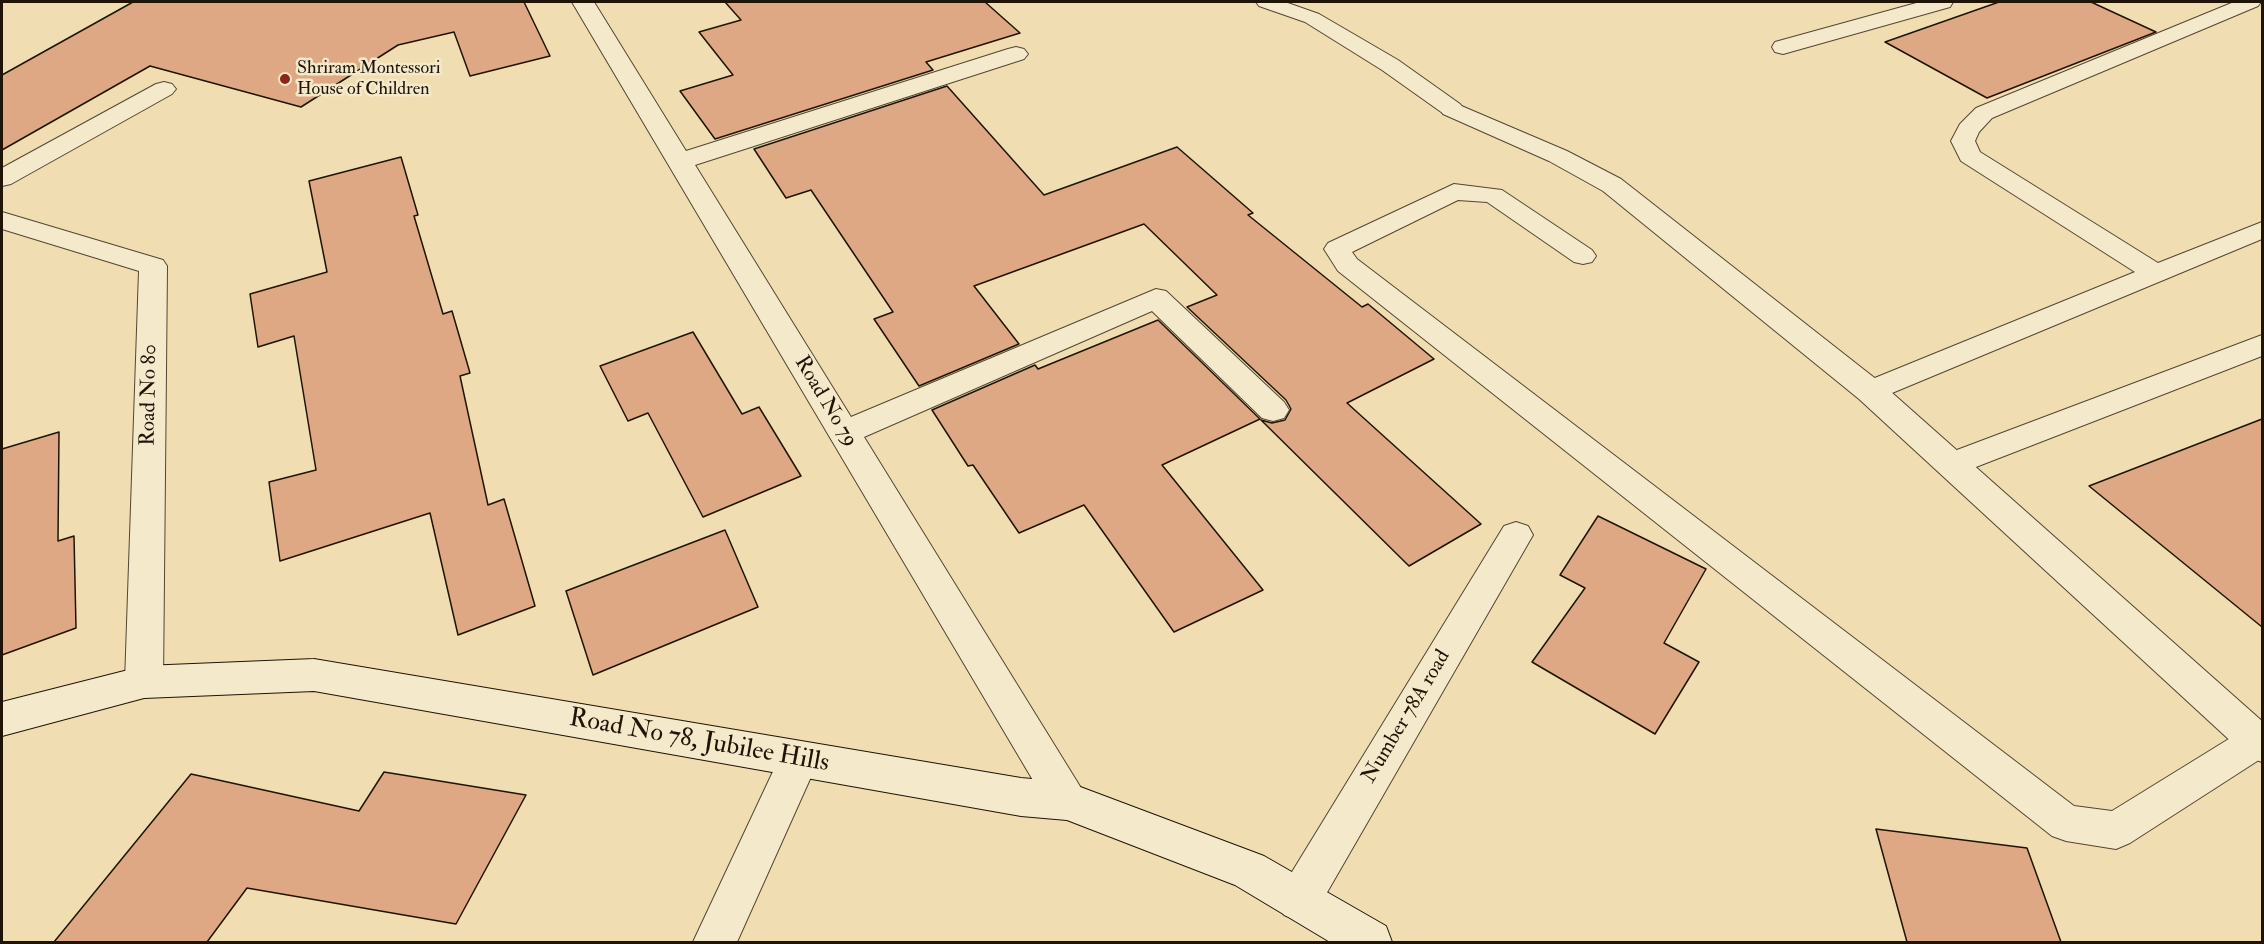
<!DOCTYPE html>
<style>
body{margin:0}
#map{position:relative;width:2264px;height:944px;overflow:hidden;background:#f0ddb1;font-family:"IM FELL Double Pica",serif}
canvas{display:block}
.frame{position:absolute;inset:0;border:3px solid #1f1406;pointer-events:none}
</style>
<div id="map">
<canvas width="2264" height="944"></canvas>
<div class="frame"></div>
</div>
<script>
const c = document.querySelector('canvas').getContext('2d');
c.lineJoin = 'round';
function fillPath(path, color) {
  c.fillStyle = color;
  c.fill(path, 'evenodd');
}
function toPath(rows) {
  const path = new Path2D();
  for (const r of rows) {
    path.moveTo(r[0], r[1]);
    for (let i = 2; i < r.length; i += 2) path.lineTo(r[i], r[i + 1]);
  }
  return path;
}
function strokePath(path, color, width, dash) {
  c.strokeStyle = color;
  c.lineWidth = width;
  c.lineCap = dash ? 'butt' : 'round';
  c.setLineDash(dash || []);
  c.stroke(path);
}
function label(font, color, halo, rows, align = 'center') {
  c.font = font + ' "IM FELL Double Pica",serif';
  c.lineWidth = 5;
  c.setLineDash([]);
  c.textBaseline = 'middle';
  c.strokeStyle = halo;
  c.fillStyle = color;
  for (const [text, x, y, turn = 0] of rows) {
    c.save();
    c.translate(x, y);
    c.rotate((+turn || 0) * Math.PI / 180);
    c.textAlign = isNaN(turn) ? turn : align;
    if (halo) c.strokeText(text, 0, 0);
    c.fillText(text, 0, 0);
    c.restore();
  }
}
const building = toPath([
 [133,2,524,2,550,56,470,76,454,32,398,45,301,107,150,66,2,150,2,75,133,2],
 [725,2,985,2,1020,33,926,62,933,70,715,139,680,91,733,75,699,32,741,20,725,2],
 [1999,2,2091,2,2156,32,1987,98,1885,42,1999,2],
 [947,86,1044,195,1177,147,1253,213,1248,215,1362,307,1368,304,1434,359,1347,403,1481,524,1409,566,1261,420,1272,423,1285,420,1291,409,1286,400,1187,307,1217,295,1144,224,974,286,1019,344,919,386,874,319,893,312,811,190,786,198,754,149,947,86],
 [401,157,418,215,414,216,443,314,452,311,470,373,460,376,488,505,504,499,535,606,458,635,430,513,280,561,269,482,316,470,294,336,258,347,250,294,327,272,309,181,401,157],
 [1158,320,1260,419,1162,465,1263,590,1174,632,1084,505,1019,533,973,465,968,466,932,410,1035,365,1038,369,1158,320],
 [693,332,742,414,759,407,801,476,703,517,648,413,628,421,600,366,693,332],
 [2262,419,2262,627,2089,486,2262,419],
 [59,432,58,541,74,536,76,628,2,655,2,449,59,432],
 [1598,516,1706,569,1664,643,1699,662,1655,734,1532,662,1585,588,1560,575,1598,516],
 [725,530,758,607,593,675,566,591,725,530],
 [384,772,526,795,456,924,247,888,207,942,54,942,191,774,359,811,384,772],
 [1876,829,2027,848,2061,942,1907,942,1876,829]
]);
const service = toPath([
 [1256,2,1285,2,1319,14,1398,60,1460,104,1464,109,1460,114,1452,116,1444,114,1382,70,1305,22,1259,6,1256,2],
 [2234,2,2261,2,2258,6,1992,118,1979,132,1975,141,1980,152,2158,263,2262,222,2262,239,1880,398,1870,401,1860,398,1855,391,1860,384,2135,272,1961,161,1951,141,1960,124,1976,108,2234,2],
 [1454,184,1502,190,1592,250,1596,256,1592,262,1583,264,1574,262,1487,202,1458,200,1352,252,1357,259,2074,806,2112,811,2245,729,2258,724,2262,726,2262,758,2130,843,2116,849,2066,841,2052,836,1338,271,1324,249,1328,243,1454,184],
 [2262,335,2262,356,1963,472,1952,476,1941,472,1936,464,1941,456,2262,335]
]);
const minor = toPath([
 [572,2,594,2,686,151,1008,49,1016,47,1024,49,1028,54,1024,59,695,165,851,417,1156,289,1166,291,1284,402,1289,410,1284,418,1273,421,1262,418,1152,311,864,437,1081,788,1087,801,1081,814,1067,820,1053,814,572,2],
 [1920,2,1953,2,1950,7,1783,54,1775,52,1772,47,1775,42,1920,2],
 [164,82,172,84,176,89,172,94,11,184,2,186,2,168,156,84,164,82],
 [1452,102,1567,151,1621,179,1881,383,2262,721,2262,762,2248,757,1859,399,1603,191,1549,161,1443,114,1440,109,1443,104,1452,102],
 [2,212,163,260,167,266,163,682,157,693,144,698,131,693,125,682,139,271,2,229,2,212],
 [1516,522,1528,526,1533,535,1314,915,1299,921,1284,915,1277,900,1284,885,1504,526,1516,522],
 [799,741,813,746,819,759,737,942,693,942,785,746,799,741]
]);
const secondary = toPath([
 [314,659,1021,778,1067,782,1264,856,1386,926,1392,942,1330,942,1235,885,1067,820,1021,816,314,691,144,698,2,736,2,702,144,666,314,659]
]);
const markers = [
 [285,79,6,"#8f2418"]
];
const farPoinames = [
 ["Shriram Montessori",297,69],
 ["House of Children",297,90]
];
const streetNames = [
 ["Road No 80",150,395,-89],
 ["Road No 79",825,402,59],
 ["Number 78A road",1407,717,-59]
];
const nearStreetnames = [
 ["Road No 78, Jubilee Hills",699,742,10]
];
fillPath(building, '#dfa884');
strokePath(building, '#1f1406', 1.5);
strokePath(service, '#534631', 2);
strokePath(minor, '#534631', 2);
strokePath(secondary, '#1f1406', 2);
fillPath(service, '#f5e9cc');
fillPath(minor, '#f5e9cc');
fillPath(secondary, '#f5e9cc');
for (const [x, y, r, color] of markers) {
  const dot = new Path2D();
  dot.arc(x, y, r, 0, 2 * Math.PI);
  c.fillStyle = color;
  c.fill(dot);
  strokePath(dot, '#f5e9cc', 2);
}
label('18px', '#1f1406', '#f5e9cc', farPoinames, 'left');
label('21px', '#1f1406', '#f5e9cc', streetNames);
label('26px', '#1f1406', '#f5e9cc', nearStreetnames);
</script>
